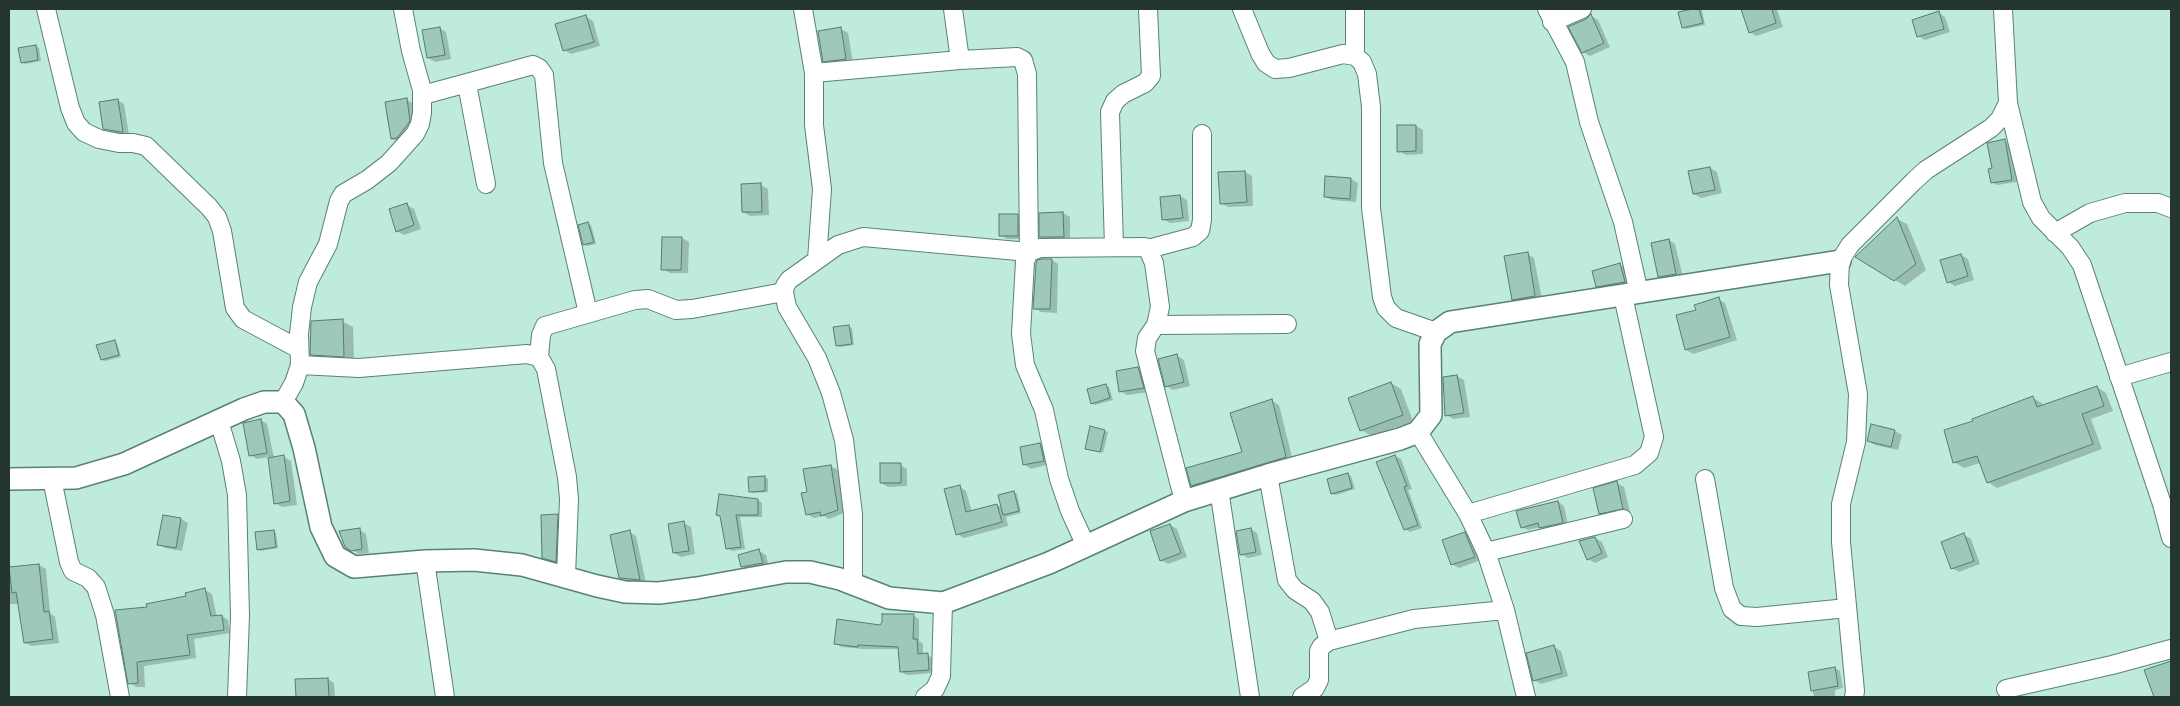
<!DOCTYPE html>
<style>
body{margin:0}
#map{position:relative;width:2180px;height:706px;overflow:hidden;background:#bfebdd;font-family:Spectral,serif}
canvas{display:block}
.frame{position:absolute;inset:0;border:10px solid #253631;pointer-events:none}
</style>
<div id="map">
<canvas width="2180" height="706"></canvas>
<div class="frame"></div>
</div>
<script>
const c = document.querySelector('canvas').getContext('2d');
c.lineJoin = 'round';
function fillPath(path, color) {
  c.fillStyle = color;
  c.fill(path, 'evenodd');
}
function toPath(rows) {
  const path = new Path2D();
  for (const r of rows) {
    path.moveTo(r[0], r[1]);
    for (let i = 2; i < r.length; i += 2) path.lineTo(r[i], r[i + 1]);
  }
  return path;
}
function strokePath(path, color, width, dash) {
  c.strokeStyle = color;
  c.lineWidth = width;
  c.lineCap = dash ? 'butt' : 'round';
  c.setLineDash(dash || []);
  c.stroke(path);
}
const shadow = toPath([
 [1699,9,1702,10,1705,25,1686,29,1683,28,1680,13],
 [1747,9,1777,9,1783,27,1756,36,1750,32,1743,10],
 [1938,13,1945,17,1950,32,1925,40,1918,36],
 [1591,16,1598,20,1610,47,1590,56,1583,52,1587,20],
 [586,17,593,21,600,46,571,54,564,50],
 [439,28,446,32,451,59,435,62,428,58],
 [841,29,848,33,853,63,831,65,824,61],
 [36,46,39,48,41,61,25,64,22,62],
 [117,100,124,104,129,135,111,132,104,128],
 [407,100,414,104,416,125,399,142,392,139],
 [1416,126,1423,130,1423,154,1406,155,1399,151],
 [2005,141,2010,144,2017,182,1997,185,1992,182,1993,169],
 [1710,168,1717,172,1722,193,1701,198,1694,194,1689,172],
 [1245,172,1252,176,1253,206,1228,207,1221,203],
 [1351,179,1358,183,1356,202,1332,200,1325,196],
 [743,185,761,185,768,189,769,215,750,216,743,212],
 [1180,196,1187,200,1189,221,1170,223,1163,219,1161,198],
 [407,205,414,209,421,229,404,235,397,231],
 [1063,213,1070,217,1070,240,1048,241,1041,237],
 [1018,215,1024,219,1025,239,1007,239,1000,235],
 [1897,219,1907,224,1926,270,1905,286,1857,257],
 [588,224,591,225,596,244,587,246,584,244],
 [682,238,689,242,688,273,670,273,663,269],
 [1669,240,1675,244,1683,277,1666,280,1659,276],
 [1527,254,1534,258,1542,299,1520,303,1513,299],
 [1961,255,1968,259,1974,280,1955,286,1948,282],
 [1052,260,1058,264,1057,313,1041,312,1034,308],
 [1620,265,1627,269,1631,285,1604,290,1597,286],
 [1718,299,1725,303,1737,340,1693,354,1686,350,1678,316,1697,311],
 [342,321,353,327,354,362,322,360,312,354],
 [849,327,852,328,854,345,840,347,837,345],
 [114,341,117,343,121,357,105,361,102,360],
 [1177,356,1184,360,1190,386,1173,390,1166,386],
 [1138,369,1145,373,1150,392,1127,395,1120,391],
 [1457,376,1464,380,1470,417,1453,419,1447,415],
 [1391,383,1401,389,1413,421,1372,436,1361,430],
 [1106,385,1109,387,1113,400,1095,405,1092,403],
 [2097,387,2106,393,2113,411,2091,419,2102,449,1997,488,1988,482,1980,463,1964,468,1954,462,1975,422,2033,398,2042,403,2043,406],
 [1272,401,1279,405,1293,461,1199,489,1192,485,1244,453],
 [261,420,267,424,274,458,284,457,291,461,297,505,282,507,275,503,269,457,257,459,250,455],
 [1872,425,1895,431,1902,435,1898,450,1875,445,1868,441],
 [1105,431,1108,432,1103,453,1087,449],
 [1040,444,1047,448,1050,464,1031,469,1025,465],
 [1395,456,1401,459,1412,489,1408,490,1422,528,1410,532,1405,529],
 [900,465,907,469,907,486,888,487,881,483],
 [831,466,838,470,844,513,829,519,824,516,814,518,807,514,808,493],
 [1348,474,1351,476,1355,489,1336,495,1332,494],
 [765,477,768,479,768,492,753,493,750,491],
 [1617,483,1624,487,1630,512,1607,517,1600,513],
 [960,487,966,491,972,512,997,505,1003,508,1014,492,1017,494,1021,513,1006,517,1008,526,964,538,957,534],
 [758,500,762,503,762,517,740,517,745,549,732,551,727,548,722,517],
 [1558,502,1564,506,1568,525,1546,531,1540,527,1528,530,1522,527],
 [164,516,181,519,188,523,182,551,165,548,158,544],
 [557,516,564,520,562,564,543,557],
 [684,523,691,527,695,554,681,557,674,553],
 [1170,525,1177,529,1187,557,1168,564,1161,560],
 [1251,529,1257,533,1262,555,1248,558,1241,554],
 [360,530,366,534,369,553,359,554,346,546],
 [273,531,276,533,278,548,261,551,258,549],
 [629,532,636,536,646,583,628,581,621,577],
 [1465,533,1471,537,1481,560,1459,568,1452,564],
 [1964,535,1971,539,1980,564,1959,572,1952,568],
 [1595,538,1602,542,1608,557,1595,563,1588,559],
 [759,551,766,555,769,567,749,570,742,566],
 [39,565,46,569,50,613,55,617,59,643,32,646,25,643,19,604,9,604,9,567],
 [205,590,212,594,217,617,222,616,228,620,230,633,194,639,196,658,144,666,145,687,136,687,130,683,148,609],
 [914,616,919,619,919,641,923,644,923,655,927,655,933,658,934,673,907,675,901,672,899,649,863,649,841,647,836,643],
 [1554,647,1561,651,1568,676,1541,684,1534,680],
 [2171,662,2171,697,2151,697,2155,695,2146,670],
 [1835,668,1840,671,1843,688,1835,690,1835,697,1814,697,1809,673],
 [328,679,334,683,335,697,297,697,296,680]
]);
const building = toPath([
 [1693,9,1699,9,1703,23,1682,28,1678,12,1693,9],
 [1741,9,1772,9,1776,23,1749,33,1741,9],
 [1939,11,1944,29,1917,37,1912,20,1939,11],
 [1591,14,1604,43,1582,53,1568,27,1586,19,1591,14],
 [586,15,594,42,563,51,555,24,586,15],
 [440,27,445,55,427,58,422,30,440,27],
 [841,27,846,59,823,62,818,31,841,27],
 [36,45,38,60,21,63,18,48,36,45],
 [407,98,410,121,397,138,391,139,385,102,407,98],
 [118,99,123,132,121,132,103,129,99,102,118,99],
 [1397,125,1416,125,1416,151,1397,152,1397,125],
 [2005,139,2012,180,1991,183,1988,169,1992,168,1987,143,2005,139],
 [1710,167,1715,190,1693,194,1688,171,1710,167],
 [1245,171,1247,202,1220,204,1218,172,1245,171],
 [1325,176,1351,178,1350,199,1324,197,1325,176],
 [761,183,762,212,742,212,741,184,761,183],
 [1180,195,1183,218,1162,220,1160,197,1180,195],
 [407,203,414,225,396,232,389,209,407,203],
 [1063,212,1064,237,1039,237,1039,213,1063,212],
 [999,214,1018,214,1018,236,999,236,999,214],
 [1897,217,1916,264,1894,281,1855,257,1897,217],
 [588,222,594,242,583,245,578,225,588,222],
 [662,237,682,237,681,270,661,270,662,237],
 [1669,239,1676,274,1658,277,1651,243,1669,239],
 [1528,252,1535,296,1512,300,1504,256,1528,252],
 [1961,254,1968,276,1947,283,1940,260,1961,254],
 [1042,259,1052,259,1050,309,1033,309,1036,264,1037,260,1042,259],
 [1620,263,1625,282,1596,287,1592,271,1620,263],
 [1719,297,1730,337,1685,350,1676,315,1696,310,1694,305,1719,297],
 [343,319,344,357,310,355,311,321,343,319],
 [849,325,852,344,836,346,833,327,849,325],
 [115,340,119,355,101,360,96,345,115,340],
 [1177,354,1184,382,1165,387,1158,359,1177,354],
 [1138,367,1144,388,1119,392,1116,371,1138,367],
 [1457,375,1464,413,1445,416,1443,377,1457,375],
 [1391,382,1403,415,1360,431,1348,398,1391,382],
 [1106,384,1110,398,1091,404,1087,389,1106,384],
 [2097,386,2104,406,2082,414,2093,444,1987,483,1977,456,1953,463,1944,430,1973,421,1972,419,2033,396,2037,407,2097,386],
 [1272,399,1286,457,1191,486,1186,468,1242,452,1230,413,1272,399],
 [261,419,267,453,249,456,243,423,261,419],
 [1871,424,1895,430,1891,447,1867,441,1871,424],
 [1090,426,1105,430,1100,452,1085,449,1090,426],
 [1040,443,1044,461,1023,465,1020,447,1040,443],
 [284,455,290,501,274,504,268,458,284,455],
 [1395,455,1407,486,1404,487,1418,525,1404,530,1376,462,1395,455],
 [880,463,901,463,901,483,880,483,880,463],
 [831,465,838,510,821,516,820,512,806,515,801,493,807,492,803,469,831,465],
 [1348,473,1352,488,1331,494,1327,479,1348,473],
 [765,476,765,491,749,492,748,477,765,476],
 [1617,481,1623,509,1599,514,1593,488,1617,481],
 [960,485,966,512,997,504,1002,522,956,535,944,489,960,485],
 [1014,491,1019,511,1003,515,998,495,1014,491],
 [719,494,758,499,758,515,736,515,741,547,726,549,720,516,716,515,719,494],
 [1558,501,1563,523,1539,528,1538,523,1521,528,1516,511,1558,501],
 [558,514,556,562,542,558,541,515,558,514],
 [163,515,181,518,176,548,157,545,163,515],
 [684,521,689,551,673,553,668,524,684,521],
 [1170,524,1181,553,1160,561,1150,531,1170,524],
 [360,528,362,549,351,551,345,547,339,531,360,528],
 [1251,528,1256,552,1240,555,1236,531,1251,528],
 [274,530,276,547,257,550,255,532,274,530],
 [630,530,640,580,619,578,610,535,630,530],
 [1465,532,1475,557,1451,565,1442,540,1465,532],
 [1964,533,1974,561,1951,569,1941,542,1964,533],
 [1595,537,1602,553,1587,560,1579,541,1595,537],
 [759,549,763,563,741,567,738,555,759,549],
 [39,564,44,612,49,611,53,639,24,643,16,592,12,593,9,567,39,564],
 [205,588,211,616,222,615,224,630,187,635,190,655,137,662,138,683,128,684,115,610,147,607,146,604,186,596,185,593,205,588],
 [882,614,914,614,913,639,917,639,918,654,928,653,929,670,900,672,898,647,858,645,858,647,834,644,837,619,880,625,882,622,882,614],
 [1554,645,1562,673,1533,681,1526,653,1554,645],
 [2171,661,2171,697,2154,697,2144,670,2171,661],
 [1835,667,1838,686,1811,691,1808,672,1835,667],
 [328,678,329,697,296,697,295,679,328,678]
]);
const minor = toPath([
 [46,9,70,108,76,123,84,132,99,139,119,143,133,143,146,146,209,207,217,217,222,231,235,308,243,319,299,349],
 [803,9,814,73,814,125,822,189,817,260],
 [953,9,960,60],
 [1242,9,1260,53,1266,63,1275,69,1289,68,1343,54,1355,56,1362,62,1367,74,1371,107,1371,208,1382,297,1386,308,1396,318,1436,332],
 [1355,9,1355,56],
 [1547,9,1575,62,1589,122,1623,222,1639,293],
 [1552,22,1582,9],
 [814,73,960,60,1017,57,1023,60,1027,74,1029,252,863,237,838,245,789,280,785,286,784,292,787,307,817,358,831,393,844,440,853,514,853,585],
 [467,84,486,184],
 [423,95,533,65,539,68,544,75,553,163,588,313],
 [2008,103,2032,202,2041,218,2070,247,2082,265,2162,504,2171,538],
 [2055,233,2090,213,2125,203,2158,203,2171,208],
 [1114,247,1110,112,1115,101,1123,94,1145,83,1151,76,1148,9],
 [1148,249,1193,237,1200,231,1202,220,1202,134],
 [1156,325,1287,324],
 [539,357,541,335,545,326,635,300,648,299,676,310,692,309,784,292],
 [300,365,359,368,527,354,539,357,546,369,567,477,569,499,566,576],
 [2119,377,2171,362],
 [283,402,294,383,300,365,299,334,302,307,308,282,328,244,339,201,343,194,367,180,389,163,415,134,420,124,422,113,422,90,411,51,403,9],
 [219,421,231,461,237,495,240,616,237,697],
 [1418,432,1468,514,1486,552,1505,610,1526,697],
 [1268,475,1287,580,1295,590,1312,601,1320,612,1329,641],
 [52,479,69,562,73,571,88,578,96,587,105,615,120,697],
 [1705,479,1724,588,1732,609,1741,616,1757,617,1847,608],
 [1219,489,1250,697],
 [1468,514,1635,465,1649,453,1654,437,1623,296],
 [1086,546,1070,511,1059,479,1044,410,1025,365,1021,334,1025,261,1029,252,1040,248,1145,247,1148,249,1154,263,1160,307,1156,325,1147,338,1145,351,1184,501],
 [1486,552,1623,519],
 [425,561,445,697],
 [2006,689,2112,665,2171,649],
 [925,697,935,689,941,676,943,603],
 [1302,697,1315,688,1319,680,1319,651,1322,646,1329,641,1414,619,1505,610],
 [1854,697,1855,691,1841,542,1841,504,1856,442,1858,394,1839,285,1840,261,1850,245,1914,181,1926,170,1991,128,2000,119,2008,103,2003,9]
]);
const tertiary = toPath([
 [9,479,76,478,124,464,244,409,264,402,283,402,294,414,304,448,321,527,335,556,354,567,425,561,474,560,522,565,597,586,625,592,659,593,697,588,786,572,810,572,840,579,889,598,943,603,1049,563,1184,501,1268,475,1400,439,1418,432,1431,415,1430,344,1436,332,1450,322,1840,261]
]);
fillPath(shadow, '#0003');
fillPath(building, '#9dc8ba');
strokePath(building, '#547d71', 1);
strokePath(minor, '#598275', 20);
strokePath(tertiary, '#598275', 24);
strokePath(minor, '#fff', 18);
strokePath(tertiary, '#fff', 21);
</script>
